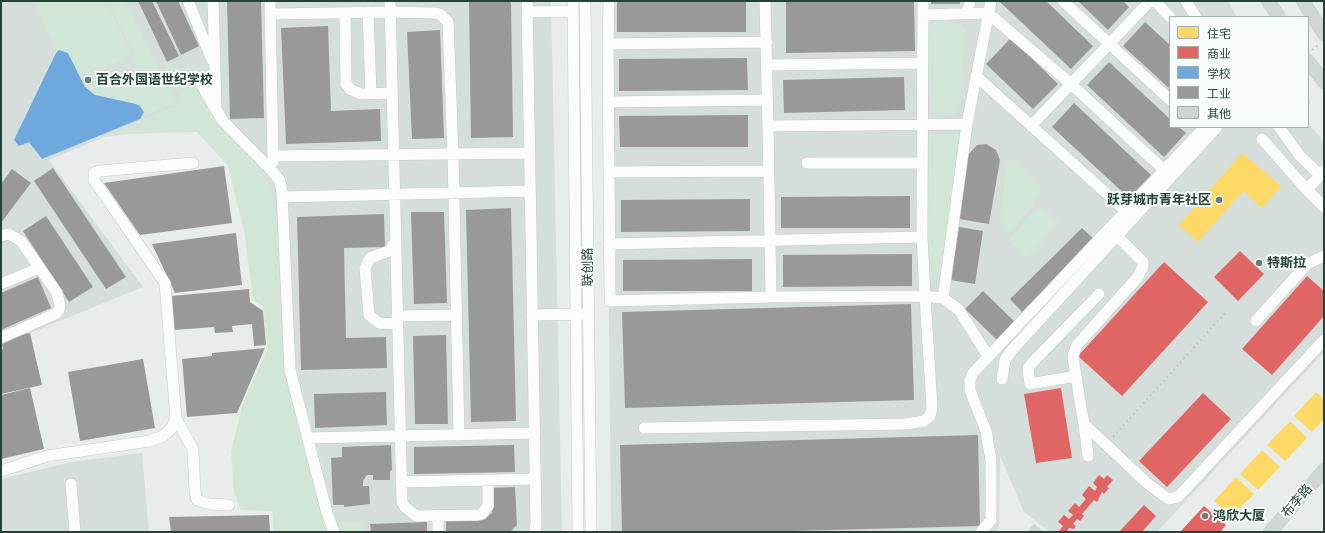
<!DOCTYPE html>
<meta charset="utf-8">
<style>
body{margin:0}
#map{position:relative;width:1325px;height:533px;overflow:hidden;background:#e8edeb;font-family:"Public Sans","Noto Sans SC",sans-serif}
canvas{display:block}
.frame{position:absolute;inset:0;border:2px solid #24423a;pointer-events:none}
.legend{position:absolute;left:1169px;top:16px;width:140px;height:112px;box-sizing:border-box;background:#f7fbf9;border:1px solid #a3b1ad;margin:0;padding:5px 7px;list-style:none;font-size:12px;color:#24423a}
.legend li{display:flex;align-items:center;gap:8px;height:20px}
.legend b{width:20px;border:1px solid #a3b1ad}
</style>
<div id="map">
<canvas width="1325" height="533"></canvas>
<div class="frame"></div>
<ul class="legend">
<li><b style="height:11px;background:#ffd966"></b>住宅</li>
<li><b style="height:11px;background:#e06666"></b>商业</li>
<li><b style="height:11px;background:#6fa8dc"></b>学校</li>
<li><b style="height:11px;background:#999"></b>工业</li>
<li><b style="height:11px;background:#cfd4d2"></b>其他</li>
</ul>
</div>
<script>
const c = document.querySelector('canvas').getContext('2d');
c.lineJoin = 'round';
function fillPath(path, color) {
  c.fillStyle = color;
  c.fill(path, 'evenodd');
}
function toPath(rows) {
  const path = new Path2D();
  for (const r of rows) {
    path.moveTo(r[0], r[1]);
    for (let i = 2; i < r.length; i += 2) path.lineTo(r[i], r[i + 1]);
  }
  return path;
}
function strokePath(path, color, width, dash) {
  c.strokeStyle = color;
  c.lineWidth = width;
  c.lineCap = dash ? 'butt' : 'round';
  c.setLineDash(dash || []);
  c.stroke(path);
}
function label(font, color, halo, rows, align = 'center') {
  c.font = font + ' "Public Sans","Noto Sans SC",sans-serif';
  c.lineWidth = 4;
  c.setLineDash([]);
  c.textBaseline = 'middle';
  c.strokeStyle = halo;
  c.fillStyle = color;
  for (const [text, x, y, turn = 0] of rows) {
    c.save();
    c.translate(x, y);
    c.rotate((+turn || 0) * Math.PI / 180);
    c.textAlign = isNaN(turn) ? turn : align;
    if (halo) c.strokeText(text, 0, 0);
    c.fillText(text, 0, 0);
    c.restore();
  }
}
const built = toPath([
 [1,1,551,1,562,532,331,532,283,376,268,192,187,102,49,160,143,287,1,345],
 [606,1,1228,1,1237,17,1170,17,1170,127,1308,127,1308,123,1324,142,1324,352,1157,532,1050,532,1024,512,1000,456,999,529,994,532,611,532],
 [142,453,149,532,1,532,1,479,71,462]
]);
const green = toPath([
 [34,1,55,1,94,79,103,85,114,87,129,81,135,71,136,66,134,55,108,1,125,1,176,102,97,137],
 [56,1,106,1,132,55,92,74],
 [943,21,960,24,964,27,965,31,959,105,954,114,945,116,936,114,931,110,927,28,935,22],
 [174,62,202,92,234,138,259,167,271,188,277,218,283,376,320,453,331,510,335,521,365,521,366,532,274,532,272,511,241,510,234,493,231,451,243,403,268,349,263,307,253,299,244,230,228,166,197,132,129,134,99,138,186,102,177,90,165,70,165,65],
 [932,134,956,134,961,140,942,275,937,277,927,273,927,136],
 [1011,159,1016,161,1038,183,1041,189,1040,195,1012,231,1006,232,1002,229,1001,222,1006,165],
 [1040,205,1059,223,1027,258,1008,240]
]);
const homes = toPath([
 [1242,153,1281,186,1262,208,1243,191,1198,242,1179,225],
 [1316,392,1324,399,1324,419,1312,432,1294,416],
 [1290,421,1307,438,1285,461,1267,445],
 [1262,450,1280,467,1258,490,1240,474],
 [1236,477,1254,494,1231,517,1214,501]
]);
const shops = toPath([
 [1240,251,1264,274,1238,301,1214,277],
 [1164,262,1208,302,1122,396,1078,356],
 [1307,276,1324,291,1324,316,1272,375,1242,349],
 [1061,388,1072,458,1036,463,1024,394],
 [1203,393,1231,419,1167,487,1139,461],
 [1099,475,1104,479,1107,475,1113,480,1107,487,1109,488,1104,494,1102,492,1097,502,1094,500,1082,514,1084,516,1080,521,1077,519,1073,524,1076,526,1074,529,1069,528,1066,532,1058,532,1063,526,1058,522,1064,515,1069,519,1073,515,1068,511,1075,503,1079,507,1086,499,1082,495,1089,486,1095,491,1097,487,1093,483],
 [1144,505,1156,516,1142,532,1119,532],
 [1204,506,1226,525,1220,532,1180,532]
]);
const schools = toPath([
 [59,50,68,53,85,87,95,95,136,104,140,106,144,112,140,119,42,159,29,142,19,146,14,140,56,53]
]);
const industry = toPath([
 [138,1,152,1,179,56,167,62],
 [156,1,178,1,199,46,181,55],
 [227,1,261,1,264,118,230,119],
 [469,1,511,1,513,137,471,138],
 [617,1,746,1,746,32,617,32],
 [786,1,914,1,915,51,786,53],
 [931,1,960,1,960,4,931,4],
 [999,1,1046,1,1093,46,1071,69],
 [1078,1,1123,1,1129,7,1108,30],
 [1145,22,1170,45,1170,89,1123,46],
 [328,26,331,111,380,109,381,141,286,144,281,28],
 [440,30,444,138,412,139,407,32],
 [1011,38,1058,84,1033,109,986,64],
 [747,58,748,90,619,91,619,59],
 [1109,62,1170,119,1170,127,1179,127,1186,133,1164,157,1087,85],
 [904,77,905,110,784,113,783,80],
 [1074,103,1151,175,1129,198,1052,127],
 [748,115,748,147,620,147,619,116],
 [986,144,996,150,1000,160,989,224,959,219,968,155,977,145],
 [224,166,232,223,140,235,104,183],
 [53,168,126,277,106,289,34,181],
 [12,169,31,183,1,223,1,184],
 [910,196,910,228,781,228,781,197],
 [750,199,750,231,621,232,621,200],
 [511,208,516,421,471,422,466,210],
 [411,212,444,212,447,303,414,304],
 [384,214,385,247,344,248,346,338,386,337,387,368,301,370,297,217],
 [46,216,93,287,69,302,23,231],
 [959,227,983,231,975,284,950,280],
 [1082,228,1095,240,1022,312,1010,299],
 [236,233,242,285,175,293,152,244],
 [912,254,912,286,783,287,783,255],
 [752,259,752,291,623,291,623,260],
 [38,277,51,308,1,330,1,293],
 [249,289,250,302,263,311,266,345,254,346,252,324,232,326,233,332,215,333,214,327,174,330,171,296],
 [983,291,1015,322,997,340,965,309],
 [911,304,914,400,625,408,622,312],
 [30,333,42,385,1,394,1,350,3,349,1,339],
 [446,335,448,424,415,424,413,336],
 [265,348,237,413,187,417,182,359,212,356,212,353],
 [143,359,155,428,80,441,68,372],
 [30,388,44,449,1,459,1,395],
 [386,392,387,425,315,428,314,394],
 [978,435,980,526,754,532,622,532,620,445],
 [391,445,392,470,390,471,390,480,373,480,373,475,367,475,363,481,363,486,369,486,370,504,344,507,344,505,333,505,331,458,342,457,342,447],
 [514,445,515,472,414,474,414,447],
 [515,487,517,525,510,532,446,532,446,519,486,518,492,513,491,488],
 [269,515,270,532,171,532,169,517],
 [427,522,427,532,371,532,370,524]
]);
const building = toPath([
 [1034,524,1044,532,1027,532]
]);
const path = toPath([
 [1312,50,1320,44],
 [1308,103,1311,101],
 [1113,437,1226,312]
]);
const minor = toPath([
 [188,1,212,60],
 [213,1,216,109,222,120,273,172,280,181,282,193,290,370,327,513,334,532],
 [270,1,273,162],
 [390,1,402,502,405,507,416,516,478,515,482,514,488,506,488,480],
 [527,1,536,523,535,532],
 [573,1,578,532],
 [585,1,591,532],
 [609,1,608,44,609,172,768,171],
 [765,1,768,126],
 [923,1,922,237,925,296,943,298,959,310,988,356],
 [1063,1,1170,100],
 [1155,1,1170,17],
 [1186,1,1196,17],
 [368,12,371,94],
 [527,12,573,11],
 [345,13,346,84,350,89,361,94,392,93],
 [271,14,390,12,434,13,440,14,448,22,453,154,459,435],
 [967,14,970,1],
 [923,15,988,13,1071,84,1150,1],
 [608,44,767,42],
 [767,65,922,63],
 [976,76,1127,212],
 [199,80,214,107],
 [608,102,767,100],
 [1031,126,1071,84,1165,171],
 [1279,127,1300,156,1320,175],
 [1262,139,1307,190,1324,171],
 [273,156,529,153],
 [807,163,922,163],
 [609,172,610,301,771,297],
 [1307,190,1324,207],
 [282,197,530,191],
 [1,236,9,234,21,241,57,293,60,305,59,310,55,314,1,338],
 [1117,236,1143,262,1143,267,1137,278,1077,345,1073,356,1080,402,1084,424,1147,483,1168,499,1178,497,1324,340],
 [396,241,389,251,370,258,365,268,369,315,379,323,397,324],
 [609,244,922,237],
 [1,284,39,268],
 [943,298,967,124,991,1],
 [532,315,584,314],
 [397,316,457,315],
 [1256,321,1307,264,1324,256],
 [1076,376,1030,384,1028,368,1033,362,1099,294],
 [1002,379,1005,360,1012,350,1217,127],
 [176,419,193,449,195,492,197,500,209,504,229,505],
 [1084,424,1088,456],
 [644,428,906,424,924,421,930,416,932,408,925,296,771,297,768,126,967,124],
 [308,438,535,433],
 [1,471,47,456,150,441,163,436,171,429,176,419,165,283,94,180,94,173,100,171,193,163],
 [401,482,535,479],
 [71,484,75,532],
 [438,515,438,532],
 [981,532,991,520,991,460,986,431,970,390,970,380,973,373,1205,127]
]);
const major = toPath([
 [1268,1,1279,17],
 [1303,1,1324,34],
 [1308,61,1324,82],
 [1270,532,1324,470]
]);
const markers = [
 [88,80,4,"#697e78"],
 [1219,200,4,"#697e78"],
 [1259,263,4,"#697e78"],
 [1205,516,4,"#697e78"]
];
const poiNames = [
 ["百合外国语世纪学校",96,80],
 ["跃芽城市青年社区",1211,200,"right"],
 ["特斯拉",1267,263],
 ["鸿欣大厦",1213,516]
];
const streetNames = [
 ["联创路",588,267,-91],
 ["布李路",1297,501,-49]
];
fillPath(built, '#d6dedb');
fillPath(green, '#d1e6d8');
fillPath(homes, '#ffd966');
fillPath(shops, '#e06666');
fillPath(schools, '#6fa8dc');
fillPath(industry, '#999');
fillPath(building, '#cfd4d2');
strokePath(minor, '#c5cac8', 12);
strokePath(major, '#c3ccc9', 14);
strokePath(path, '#c3ccca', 2, [2, 3]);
strokePath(minor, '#fcfcfc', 11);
strokePath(major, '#cfd7d5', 13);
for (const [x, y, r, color] of markers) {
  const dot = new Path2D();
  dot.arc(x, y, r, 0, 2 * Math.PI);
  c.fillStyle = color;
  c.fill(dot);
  strokePath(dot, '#f7fbf9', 1.5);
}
label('bold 13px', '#24423a', '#f7fbf9', poiNames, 'left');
label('13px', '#24423a', '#f7fbf9', streetNames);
</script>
